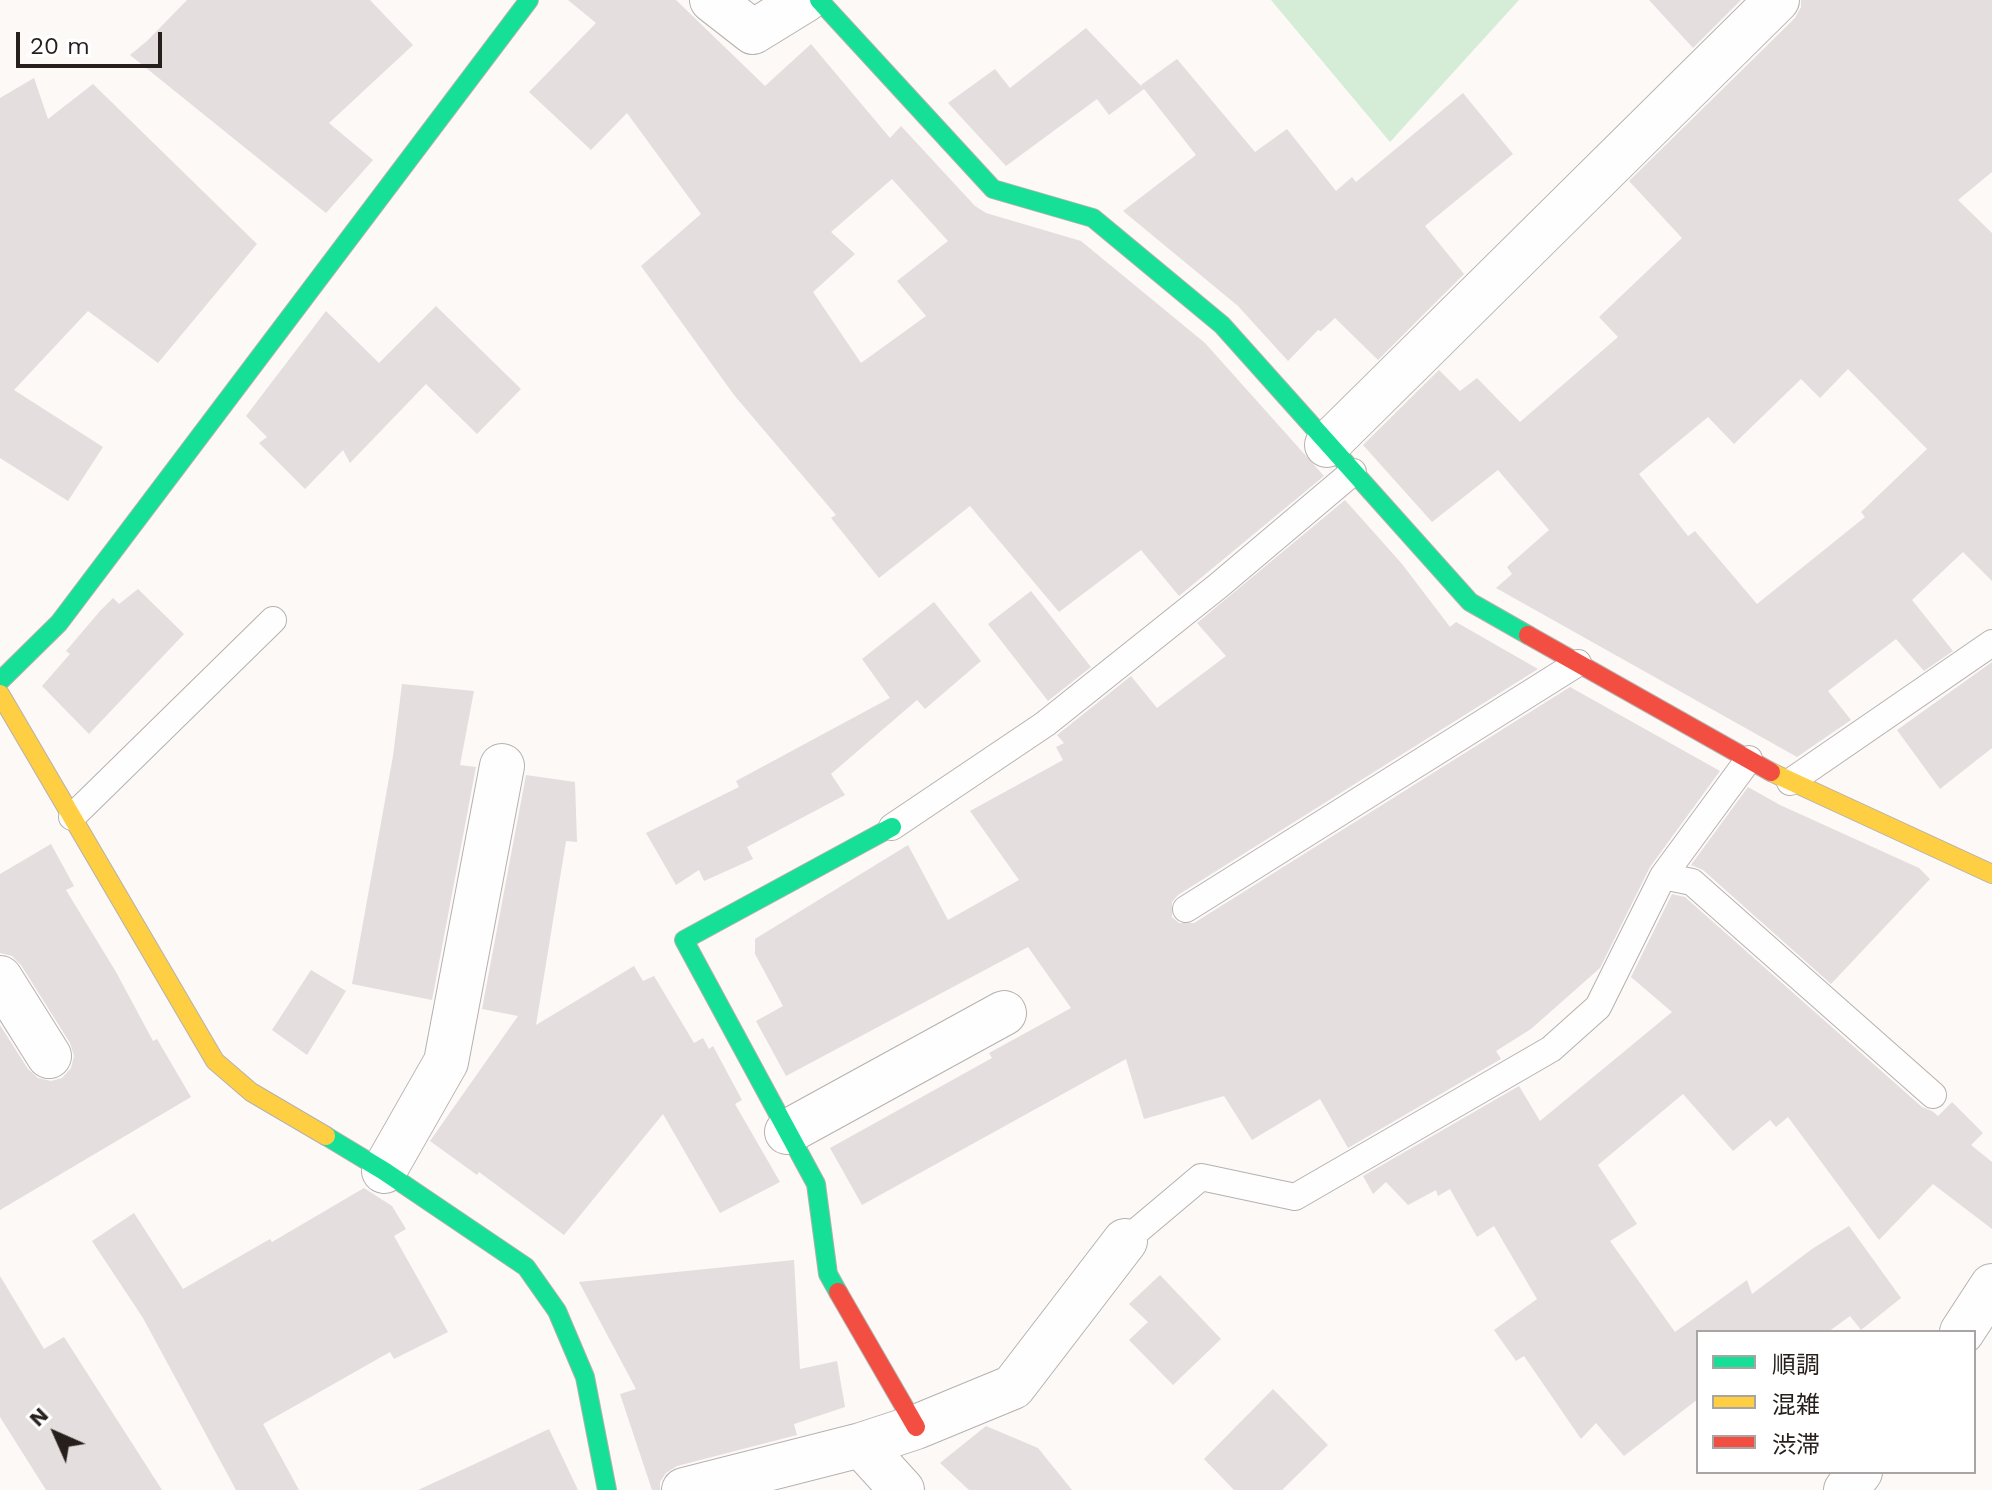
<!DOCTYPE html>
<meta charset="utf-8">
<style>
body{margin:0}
#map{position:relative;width:1992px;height:1490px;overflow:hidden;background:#fcf9f7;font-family:"Work Sans","Noto Sans JP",sans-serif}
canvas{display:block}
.legend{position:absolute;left:1696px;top:1330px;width:280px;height:144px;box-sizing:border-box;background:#fff;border:2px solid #a9a5a4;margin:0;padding:10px 14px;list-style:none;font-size:24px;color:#271f1b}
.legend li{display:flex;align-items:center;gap:16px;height:40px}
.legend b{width:40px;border:2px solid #a9a5a4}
.north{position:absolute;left:16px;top:1394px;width:80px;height:80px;-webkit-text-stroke:6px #fff;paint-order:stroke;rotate:315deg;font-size:22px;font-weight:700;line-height:32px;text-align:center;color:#271f1b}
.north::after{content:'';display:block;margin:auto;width:28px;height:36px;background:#271f1b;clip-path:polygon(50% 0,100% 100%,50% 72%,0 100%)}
.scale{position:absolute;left:16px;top:32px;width:146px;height:36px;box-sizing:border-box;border:4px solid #271f1b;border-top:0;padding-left:10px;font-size:24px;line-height:28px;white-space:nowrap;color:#271f1b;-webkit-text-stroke:6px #fff;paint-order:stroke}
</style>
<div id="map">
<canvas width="1992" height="1490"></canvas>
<ul class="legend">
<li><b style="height:10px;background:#16e098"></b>順調</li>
<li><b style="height:10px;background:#ffcf43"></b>混雑</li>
<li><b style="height:10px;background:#f24e42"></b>渋滞</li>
</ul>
<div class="north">N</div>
<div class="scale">20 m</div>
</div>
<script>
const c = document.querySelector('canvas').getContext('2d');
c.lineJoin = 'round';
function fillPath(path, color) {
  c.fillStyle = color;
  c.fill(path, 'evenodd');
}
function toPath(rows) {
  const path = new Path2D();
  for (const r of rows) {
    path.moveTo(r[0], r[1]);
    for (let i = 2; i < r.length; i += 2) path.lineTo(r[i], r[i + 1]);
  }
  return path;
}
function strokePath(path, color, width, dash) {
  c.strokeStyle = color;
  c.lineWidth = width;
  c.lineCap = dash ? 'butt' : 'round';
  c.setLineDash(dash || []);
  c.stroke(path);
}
const green = toPath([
 [1271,0,1519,0,1390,142]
]);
const building = toPath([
 [187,0,370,0,413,45,329,123,373,160,326,213,130,55,147,41],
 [568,0,676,0,765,86,811,44,890,138,901,126,975,206,986,213,1081,241,1205,343,1324,476,1179,596,1141,550,1059,612,970,506,879,578,831,518,836,515,734,395,641,266,701,214,627,113,591,150,529,92,596,23],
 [892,179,948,241,897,281,926,316,861,363,813,292,855,254,831,232],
 [1649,0,1741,0,1693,48],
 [1801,0,1992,0,1992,172,1958,200,1992,233,1992,581,1963,552,1912,600,1953,651,1924,671,1896,639,1828,691,1851,720,1797,757,1496,588,1512,574,1507,567,1549,530,1498,470,1432,522,1363,445,1439,370,1460,391,1477,378,1520,422,1618,337,1599,317,1682,238,1629,181,1795,18,1801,7],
 [1848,369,1927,449,1861,512,1865,517,1757,604,1695,531,1688,536,1639,474,1708,417,1734,444,1801,379,1820,398],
 [1086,28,1142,87,1141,85,1177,59,1255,152,1287,129,1336,191,1352,177,1356,182,1463,93,1513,154,1425,226,1464,274,1378,360,1335,318,1321,331,1318,330,1288,361,1238,306,1123,211,1196,155,1144,89,1109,115,1097,99,1006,166,948,103,995,69,1010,88],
 [34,78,48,119,93,84,257,244,158,363,88,311,14,390,103,447,68,501,0,458,0,98],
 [436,306,521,389,477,434,426,384,350,463,343,450,305,489,259,443,267,437,246,416,326,311,379,363],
 [1345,500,1402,564,1450,627,1456,622,1538,669,1178,895,1172,902,1172,917,1179,923,1194,923,1570,687,1720,771,1650,867,1600,968,1531,1029,1496,1051,1501,1059,1348,1148,1320,1099,1252,1140,1224,1096,1144,1119,1126,1059,862,1205,830,1148,992,1058,989,1053,1071,1008,1028,947,786,1076,756,1021,783,1006,755,954,755,939,908,845,948,920,1019,880,970,811,1063,760,1056,747,1064,743,1057,735,1131,676,1157,708,1226,656,1197,623],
 [138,589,184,634,89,734,42,686,70,654,66,651,100,611,113,598,119,604],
 [1031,591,1091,667,1048,701,988,624],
 [934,602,981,661,925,709,917,700,831,774,845,795,747,847,753,859,704,881,699,870,676,885,646,833,739,787,736,781,890,698,862,659],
 [1992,662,1992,748,1940,789,1897,730],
 [402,684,474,691,460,765,476,767,432,1000,352,984,393,756],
 [526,775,575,782,577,842,566,841,536,1025,634,966,643,981,654,976,694,1043,703,1038,709,1049,713,1046,742,1100,735,1104,780,1182,720,1213,663,1114,564,1235,479,1172,477,1175,430,1141,518,1016,482,1009],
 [1748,787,1780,805,1919,868,1930,879,1831,984,1703,870,1691,865],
 [51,844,74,886,66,890,116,972,153,1041,157,1039,191,1097,0,1210,0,1025,28,1069,38,1078,51,1081,62,1078,71,1068,74,1056,70,1043,21,965,12,956,0,953,0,874],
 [1672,894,1685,897,1922,1107,1932,1111,1938,1116,1952,1102,1983,1133,1971,1145,1992,1162,1992,1229,1933,1184,1879,1240,1788,1117,1776,1127,1770,1120,1733,1151,1683,1094,1598,1165,1637,1224,1610,1241,1675,1332,1747,1280,1752,1294,1812,1249,1849,1226,1901,1298,1861,1330,1850,1316,1828,1332,1698,1332,1698,1399,1624,1456,1596,1423,1581,1439,1524,1356,1516,1361,1494,1330,1537,1299,1494,1226,1477,1237,1450,1189,1438,1196,1436,1190,1408,1205,1386,1182,1373,1194,1363,1176,1519,1086,1540,1121,1672,1012,1631,977],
 [311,970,346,991,307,1055,272,1030],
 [364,1188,392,1206,406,1229,394,1236,448,1332,394,1359,390,1352,263,1424,299,1490,236,1490,143,1318,92,1241,134,1213,183,1289,270,1239,272,1242],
 [794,1260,800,1369,837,1361,845,1407,794,1424,797,1435,677,1466,666,1473,660,1482,660,1490,652,1490,620,1394,636,1389,579,1282],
 [1160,1275,1221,1339,1173,1385,1129,1340,1148,1322,1129,1304],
 [0,1276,44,1349,64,1337,162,1490,46,1490,0,1417],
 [1273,1389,1328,1445,1282,1490,1234,1490,1204,1459],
 [986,1426,1038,1448,1072,1490,969,1490,940,1463],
 [549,1429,578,1490,418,1490,479,1462]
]);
const lane = toPath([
 [1790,782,1992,643],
 [72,817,273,620],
 [892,827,1045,724,1218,586,1353,472],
 [1663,876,1692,882,1933,1095],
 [1186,909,1578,663],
 [1125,1241,1201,1177,1295,1197,1551,1049,1598,1007,1663,876,1749,759]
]);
const street = toPath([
 [712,0,753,32,805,0],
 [1327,445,1777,0],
 [0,978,49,1056],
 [787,1132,1004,1013],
 [384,1171,446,1062,502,766],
 [1962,1332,1992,1286],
 [861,1445,902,1490],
 [684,1490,861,1445,916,1427,1013,1387,1125,1241],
 [1846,1490,1860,1472]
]);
const fast = toPath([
 [819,0,993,189,1093,218,1222,325,1470,602,1528,635],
 [0,681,59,623,529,0],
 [326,1136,384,1171,526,1267,557,1311,585,1377,607,1490],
 [838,1292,828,1274,816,1184,684,940,892,827]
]);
const slow = toPath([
 [0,694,215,1061,251,1092,326,1136],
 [1771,772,1992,874]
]);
const jam = toPath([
 [1528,635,1771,772],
 [838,1292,916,1427]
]);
fillPath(green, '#d5ecd7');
fillPath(building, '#e4dedf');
strokePath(lane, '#b6b1ae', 28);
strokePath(street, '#b6b1ae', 46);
strokePath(fast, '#b6b1ae', 20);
strokePath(slow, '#b6b1ae', 20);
strokePath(jam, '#b6b1ae', 20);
strokePath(lane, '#fffefe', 26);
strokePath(street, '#fffefe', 44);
strokePath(fast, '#16e098', 18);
strokePath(slow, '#ffcf43', 18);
strokePath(jam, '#f24e42', 18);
</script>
